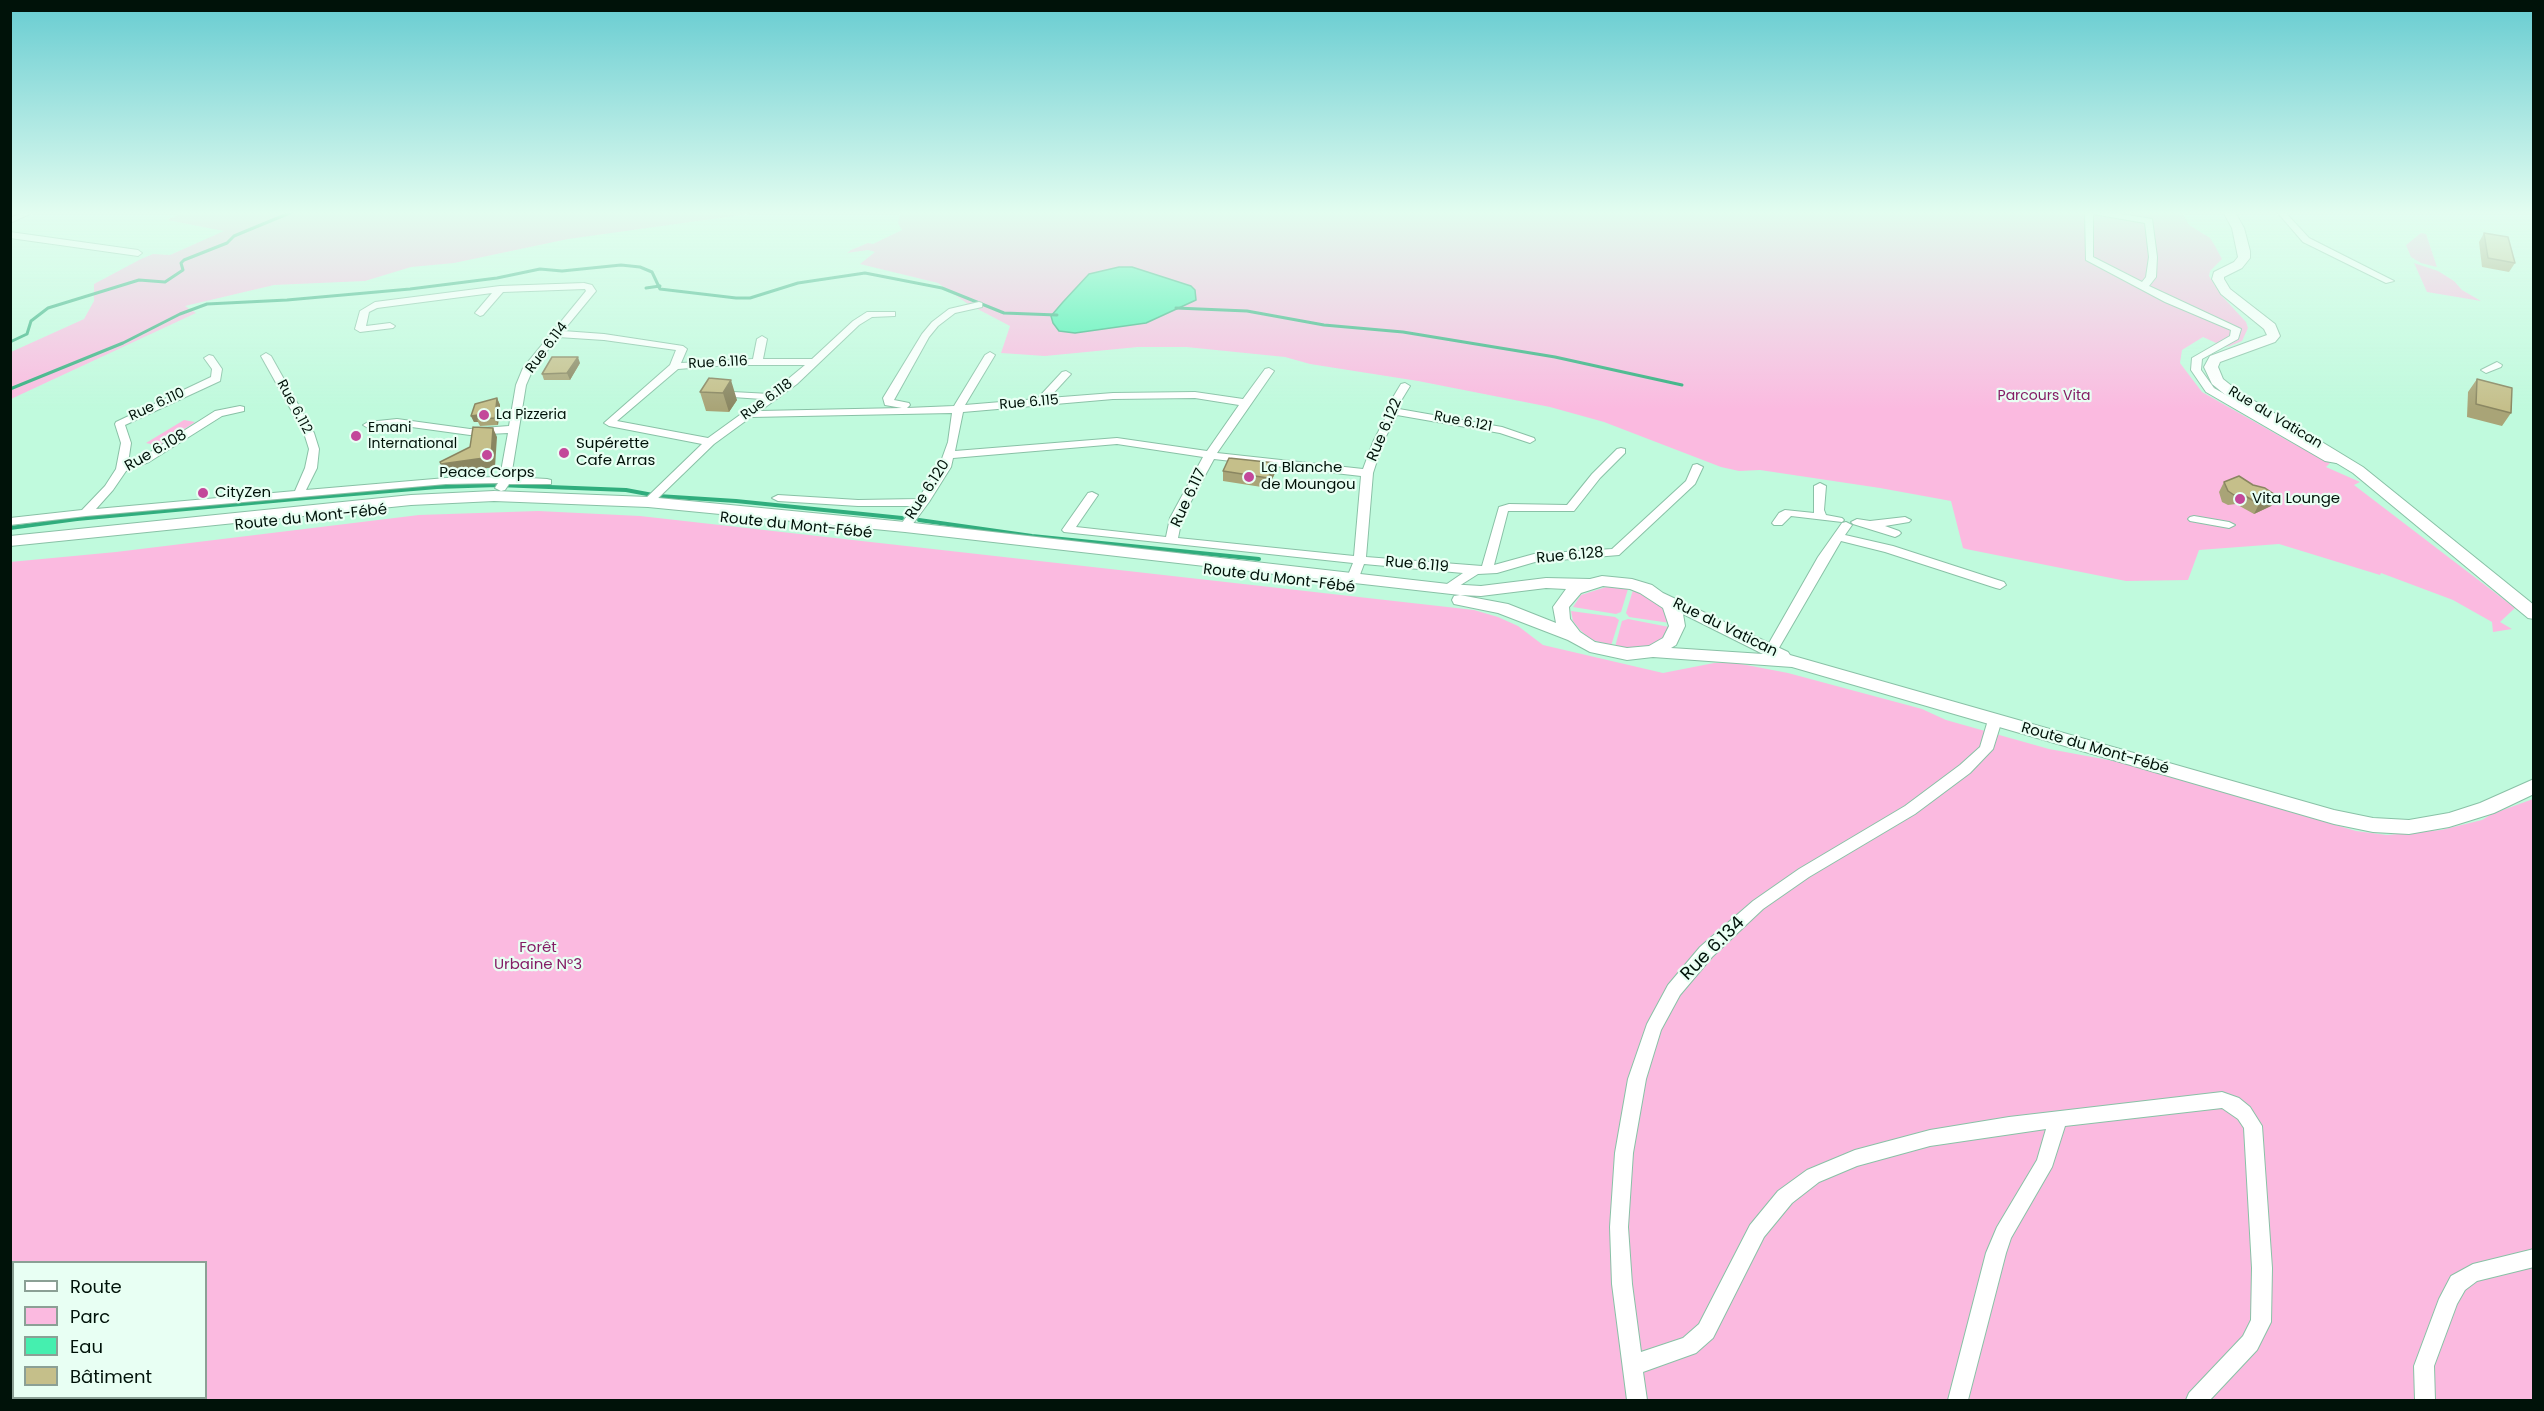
<!DOCTYPE html>
<meta charset="utf-8">
<style>
body{margin:0}
#map{position:relative;width:2544px;height:1411px;overflow:hidden;background:#c0fadd;font-family:Poppins,sans-serif}
canvas{display:block}
.frame{position:absolute;inset:0;border:12px solid #001209;pointer-events:none}
.legend{position:absolute;left:12px;top:1261px;width:195px;height:138px;box-sizing:border-box;background:#e8fff3;border:2px solid #8ba095;margin:0;padding:8px 10px;list-style:none;font-size:18px;color:#001209}
.legend li{display:flex;align-items:center;gap:12px;height:30px}
.legend b{width:30px;border:2px solid #8ba095}
</style>
<div id="map">
<canvas width="2544" height="1411"></canvas>
<div class="frame"></div>
<ul class="legend">
<li><b style="height:8px;background:#fff"></b>Route</li>
<li><b style="height:16px;background:#fbbae0"></b>Parc</li>
<li><b style="height:16px;background:#45efaf"></b>Eau</li>
<li><b style="height:16px;background:#c5bf8a"></b>Bâtiment</li>
</ul>
</div>
<script>
const c = document.querySelector('canvas').getContext('2d');
c.lineJoin = 'round';
function fillPath(path, color) {
  c.fillStyle = color;
  c.fill(path, 'evenodd');
}
function toPath(rows) {
  const path = new Path2D();
  for (const r of rows) {
    path.moveTo(r[0], r[1]);
    for (let i = 2; i < r.length; i += 2) path.lineTo(r[i], r[i + 1]);
  }
  return path;
}
function strokePath(path, color, width, dash) {
  c.strokeStyle = color;
  c.lineWidth = width;
  c.lineCap = dash ? 'butt' : 'round';
  c.setLineDash(dash || []);
  c.stroke(path);
}
function label(font, color, halo, rows, align = 'center') {
  c.font = font + ' Poppins,sans-serif';
  c.lineWidth = 4.5;
  c.setLineDash([]);
  c.textBaseline = 'middle';
  c.strokeStyle = halo;
  c.fillStyle = color;
  for (const [text, x, y, turn = 0] of rows) {
    c.save();
    c.translate(x, y);
    c.rotate((+turn || 0) * Math.PI / 180);
    c.textAlign = isNaN(turn) ? turn : align;
    if (halo) c.strokeText(text, 0, 0);
    c.fillText(text, 0, 0);
    c.restore();
  }
}
const green = toPath([
 [185,212,762,212,568,239,454,263,411,267,365,281,274,285,185,306,196,313,11,399,11,352,84,319,94,301,94,284,141,259,153,254,170,255,224,231,167,220],
 [898,212,2182,212,2189,225,2210,238,2215,246,2222,259,2210,271,2209,276,2221,295,2246,322,2248,328,2242,341,2230,346,2225,347,2203,337,2182,350,2180,363,2202,392,2292,443,2331,462,2326,467,2360,482,2354,485,2515,608,2500,622,2512,629,2493,632,2492,622,2453,600,2381,573,2380,575,2279,544,2199,550,2188,580,2126,581,1966,549,1963,548,1951,501,1880,488,1760,470,1739,471,1721,467,1604,422,1550,407,1418,381,1310,364,1285,357,1186,347,1138,347,1045,356,1001,353,1010,326,968,304,938,283,860,264,875,252,868,250,847,253,851,250,868,243,873,244,902,230,898,223,900,215],
 [2421,233,2426,234,2437,267,2421,263,2411,257,2406,245],
 [2414,263,2438,271,2454,281,2462,290,2481,301,2427,292],
 [184,420,195,422,159,446,146,443],
 [538,511,640,516,1474,610,1498,617,1518,626,1543,645,1663,673,1714,663,1736,663,1788,673,1922,709,1946,720,2049,749,2130,764,2356,831,2387,835,2441,830,2482,820,2492,814,2533,799,2533,1400,11,1400,10,562,116,552,419,515],
 [14,1262,206,1262,206,1398,14,1398],
 [1606,587,1628,589,1621,612,1616,614,1573,607,1581,595],
 [1633,590,1660,604,1667,613,1670,623,1629,617,1626,613],
 [1571,611,1615,617,1619,620,1611,646,1590,639,1580,630,1573,621],
 [1628,619,1669,627,1668,632,1661,640,1650,646,1635,648,1615,647,1622,621]
]);
const water = toPath([
 [1119,267,1132,267,1191,286,1195,290,1196,300,1146,323,1075,333,1059,331,1053,323,1051,316,1063,302,1089,274,1119,267]
]);
const streamFar1 = toPath([
 [646,288,660,286],
 [1176,308,1247,311,1324,325,1403,332,1555,357,1682,385],
 [10,342,27,334,31,321,48,308,139,280,165,282,183,270,181,263,184,260,227,243,234,236,292,212],
 [10,389,123,343,180,314,207,304,287,300,410,289,497,278,540,269,562,271,621,265,640,267,652,272,660,289,736,298,750,298,798,283,865,273,942,288,1004,313,1057,315]
]);
const stream = toPath([
 [919,520,1032,536,1259,559],
 [10,528,77,519,306,498,437,487,498,485,626,490,658,496,736,501,902,518]
]);
const street = toPath([
 [24,212,34,212,10,223,10,218,24,212],
 [2085,212,2108,212,2152,219,2157,257,2156,277,2149,286,2241,329,2238,339,2202,359,2201,370,2214,388,2333,457,2353,462,2353,466,2325,461,2206,392,2191,370,2192,358,2230,336,2231,330,2165,302,2086,260,2085,212],
 [2093,214,2145,223,2149,257,2146,277,2142,282,2093,257,2093,214],
 [2277,212,2285,212,2309,238,2394,281,2386,283,2303,242,2277,212],
 [10,232,138,250,142,253,138,256,10,238,10,232],
 [584,283,592,285,596,291,563,331,604,334,683,346,687,349,681,363,753,359,757,339,762,336,767,339,763,359,812,359,853,321,867,312,895,312,895,316,872,317,859,325,797,384,760,411,902,408,885,405,883,398,922,334,932,322,949,309,979,302,982,303,982,307,955,313,938,326,929,337,894,400,909,403,910,405,907,408,954,406,985,355,990,352,995,355,965,405,1037,399,1062,372,1066,371,1071,374,1049,398,1113,393,1195,392,1243,399,1265,369,1269,368,1274,371,1217,453,1363,469,1373,442,1389,411,1389,404,1401,384,1405,383,1410,386,1399,404,1399,409,1502,427,1534,438,1535,440,1530,443,1500,433,1397,415,1383,442,1373,473,1366,557,1482,566,1499,507,1509,504,1567,505,1592,474,1617,449,1621,448,1625,449,1625,453,1600,478,1574,511,1508,511,1494,565,1534,554,1612,549,1686,481,1693,465,1697,464,1703,467,1695,484,1619,555,1535,562,1497,573,1478,574,1448,593,1442,589,1444,586,1463,573,1364,564,1358,580,1352,584,1346,580,1353,563,1064,532,1062,530,1088,493,1092,492,1098,495,1076,527,1166,537,1170,518,1203,457,1117,444,953,458,951,467,929,502,909,529,905,531,899,527,914,506,858,506,778,501,772,498,778,495,858,500,918,499,939,467,948,442,952,413,751,417,714,444,652,504,648,505,642,502,644,500,702,444,609,426,604,423,670,365,676,350,604,340,558,337,533,369,526,385,511,477,547,479,551,480,551,484,509,484,505,490,501,491,495,488,498,483,446,484,86,516,10,525,10,518,82,510,105,486,116,469,121,443,115,424,116,422,211,377,212,369,204,358,209,355,213,356,222,369,220,381,125,425,131,443,128,463,141,458,215,411,240,406,244,407,244,411,222,416,149,462,126,471,113,490,96,509,295,491,305,468,309,449,304,433,261,356,266,353,271,356,314,433,319,449,317,468,306,490,446,478,500,477,508,433,470,435,397,425,368,428,363,425,368,422,397,419,470,429,509,426,516,385,523,368,586,291,585,289,503,292,483,315,480,316,475,313,492,293,377,308,369,312,366,326,390,323,395,326,393,328,360,332,355,329,360,311,375,302,500,286,584,283],
 [728,365,805,365,770,394,714,391,714,395,718,396,762,399,708,438,617,421,678,369,728,365],
 [1195,398,1239,405,1207,451,1117,438,955,451,963,412,1113,399,1195,398],
 [1214,459,1361,476,1354,556,1178,538,1182,518,1214,459],
 [2497,362,2502,365,2501,367,2486,373,2481,370,2497,362],
 [1820,483,1826,486,1824,510,1826,515,1842,518,1844,520,1842,522,1791,516,1782,525,1774,525,1772,523,1779,513,1785,510,1814,513,1814,486,1820,483],
 [2194,516,2229,522,2235,525,2229,528,2190,521,2188,519,2190,517,2194,516],
 [1905,517,1911,520,1909,522,1885,526,1899,531,1901,533,1899,535,1895,537,1853,524,1851,522,1857,519,1870,521,1905,517],
 [1846,522,1852,525,1845,535,1893,546,2004,582,2006,585,2000,589,1996,588,1885,552,1841,541,1776,653,1766,653,1765,650,1818,557,1842,523,1846,522],
 [1995,715,2002,720,1993,749,1970,773,1915,814,1809,877,1763,909,1712,957,1680,995,1661,1030,1646,1079,1633,1153,1628,1227,1632,1284,1641,1352,1683,1338,1699,1324,1750,1225,1778,1191,1807,1170,1855,1150,1930,1130,2009,1117,2222,1092,2239,1098,2250,1107,2262,1126,2272,1268,2271,1322,2257,1350,2210,1400,2186,1400,2189,1393,2243,1336,2251,1320,2252,1268,2244,1128,2238,1119,2222,1108,2065,1126,2052,1167,2011,1238,2006,1253,1968,1400,1948,1400,1986,1253,1997,1227,2037,1160,2046,1129,1930,1146,1857,1166,1819,1182,1792,1203,1764,1237,1713,1338,1696,1353,1643,1372,1647,1400,1627,1400,1612,1284,1610,1227,1615,1153,1628,1079,1647,1024,1668,985,1700,947,1753,901,1799,869,1905,806,1960,765,1980,747,1988,720,1995,715],
 [2534,1249,2534,1267,2477,1281,2465,1290,2457,1304,2434,1366,2435,1400,2415,1400,2414,1366,2439,1299,2451,1276,2473,1264,2534,1249]
]);
const secondary = toPath([
 [2223,212,2235,212,2244,228,2250,251,2250,258,2242,268,2224,277,2224,279,2230,289,2275,324,2280,336,2275,342,2220,362,2218,367,2223,379,2238,391,2363,467,2534,605,2534,619,2528,618,2353,473,2228,397,2212,384,2204,367,2210,356,2267,335,2264,329,2221,294,2212,279,2214,272,2234,262,2238,257,2232,228,2223,212],
 [494,491,648,497,905,522,1448,584,1481,586,1546,578,1590,579,1602,576,1632,579,1652,585,1663,593,1788,652,1790,655,2334,810,2373,818,2409,820,2449,813,2480,803,2534,779,2534,794,2494,813,2449,827,2409,834,2373,832,2334,824,1792,667,1653,657,1627,660,1590,652,1568,640,1498,613,1454,604,1452,600,1454,596,1460,595,905,532,648,507,494,501,411,505,10,546,10,536,411,495,494,491],
 [1603,586,1630,589,1640,593,1663,608,1669,626,1663,638,1649,646,1627,648,1595,642,1580,632,1570,619,1569,607,1581,593,1603,586],
 [1546,588,1566,589,1553,607,1556,623,1508,604,1460,595,1481,596,1546,588],
 [1683,614,1763,654,1671,648,1676,645,1685,626,1683,614]
]);
const wall = toPath([
 [2484,233,2515,263,2509,272,2482,267,2479,242],
 [580,363,570,380,544,380,542,374],
 [709,378,737,400,729,412,706,411,700,392],
 [2477,379,2511,413,2502,426,2467,417,2468,392],
 [497,398,500,405,498,425,480,426,478,422,474,422,471,416],
 [1276,463,1275,473,1268,488,1223,481,1223,471],
 [2224,482,2253,485,2277,496,2271,506,2254,514,2236,504,2228,505,2222,502,2219,492]
]);
const shadedWall = toPath([
 [578,357,580,363,570,380,567,373],
 [731,380,737,400,729,412,723,393],
 [497,398,500,405,498,425,495,418],
 [478,415,477,419,478,422,474,422,471,416],
 [493,428,497,437,495,467,446,474,441,464,491,457],
 [1276,463,1275,473,1268,488,1268,478],
 [2277,496,2271,506,2254,514,2259,504]
]);
const building = toPath([
 [2484,233,2508,237,2515,263,2488,258,2484,233],
 [552,357,578,357,567,373,542,374,552,357],
 [709,378,731,380,723,393,700,392,709,378],
 [2477,379,2512,388,2511,413,2476,404,2477,379],
 [497,398,495,418,477,419,478,415,471,416,475,404,497,398],
 [473,427,493,428,491,457,441,464,440,462,470,447,473,427],
 [1229,458,1276,463,1268,478,1223,471,1229,458],
 [2239,476,2253,485,2265,488,2277,496,2259,504,2242,494,2234,495,2228,491,2224,482,2239,476]
]);
const markers = [
 [484,415,6,"#c3489a"],
 [356,436,6,"#c3489a"],
 [564,453,6,"#c3489a"],
 [487,455,6,"#c3489a"],
 [1249,477,6,"#c3489a"],
 [203,493,6,"#c3489a"],
 [2240,499,6,"#c3489a"]
];
const farStreetnames = [
 ["Rue 6.114",547,348,-53],
 ["Rue 6.116",718,363,-3],
 ["Rue 6.118",767,400,-36],
 ["Rue 6.115",1029,403,-5],
 ["Rue 6.110",157,405,-25],
 ["Rue 6.112",294,407,62],
 ["Rue du Vatican",2275,418,31],
 ["Rue 6.121",1463,422,11]
];
const farParknames = [
 ["Parcours Vita",2044,396]
];
const farPoinames = [
 ["La Pizzeria",496,415],
 ["Emani",368,428],
 ["International",368,444]
];
const streetNames = [
 ["Rue 6.122",1385,430,-67],
 ["Rue 6.108",156,451,-30],
 ["Rue 6.120",928,490,-57],
 ["Rue 6.117",1189,498,-65],
 ["Route du Mont-Fébé",311,518,-6],
 ["Route du Mont-Fébé",796,526,6],
 ["Rue 6.128",1570,556,-5],
 ["Rue 6.119",1417,565,5],
 ["Route du Mont-Fébé",1279,579,7],
 ["Rue du Vatican",1725,628,26],
 ["Route du Mont-Fébé",2095,749,16]
];
const poiNames = [
 ["Supérette",576,444],
 ["Cafe Arras",576,461],
 ["La Blanche",1261,468],
 ["de Moungou",1261,485],
 ["Peace Corps",487,473,"center"],
 ["CityZen",215,493],
 ["Vita Lounge",2252,499]
];
const parkNames = [
 ["Forêt",538,948],
 ["Urbaine N°3",538,965]
];
const nearStreetnames = [
 ["Rue 6.134",1713,949,-45]
];
fillPath(green, '#fbbae0');
fillPath(water, '#45efaf');
strokePath(water, '#30ad7d', 1.5);
strokePath(streamFar1, '#30ad7d', 3);
strokePath(stream, '#30ad7d', 4);
strokePath(street, '#89c1a6', 2);
strokePath(secondary, '#89c1a6', 2);
fillPath(street, '#fff');
fillPath(secondary, '#fff');
fillPath(wall, '#a9a477');
fillPath(shadedWall, '#8a8661');
fillPath(building, '#c5bf8a');
strokePath(building, '#8a8661', 1.5);
const sky = c.createLinearGradient(0, 0, 0, 409);
sky.addColorStop(0, '#67ccd1');
sky.addColorStop(0.52, '#e3fdf0');
sky.addColorStop(1, '#e3fdf000');
c.fillStyle = sky;
c.fillRect(0, 0, 2544, 409);
for (const [x, y, r, color] of markers) {
  const dot = new Path2D();
  dot.arc(x, y, r, 0, 2 * Math.PI);
  c.fillStyle = color;
  c.fill(dot);
  strokePath(dot, '#e8fff3', 2);
}
label('14px', '#001209', '#e8fff3', farStreetnames);
label('14px', '#841c65', '#e8fff3', farParknames);
label('14px', '#001209', '#e8fff3', farPoinames, 'left');
label('15px', '#001209', '#e8fff3', streetNames);
label('15px', '#001209', '#e8fff3', poiNames, 'left');
label('15px', '#841c65', '#e8fff3', parkNames);
label('18px', '#001209', '#e8fff3', nearStreetnames);
</script>
